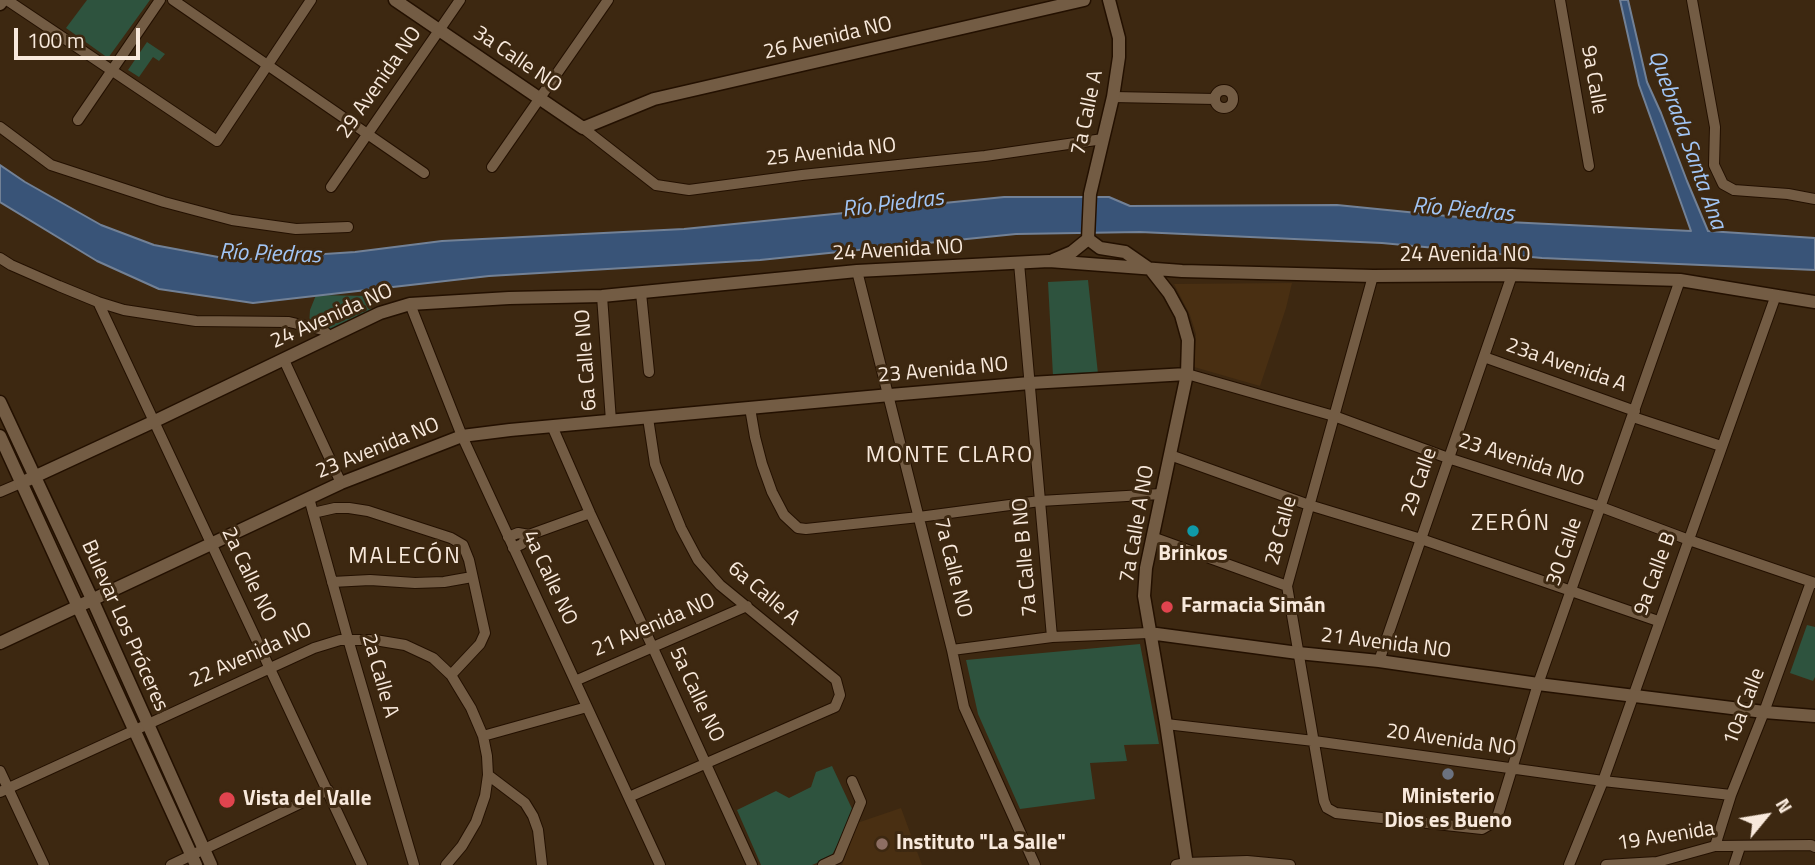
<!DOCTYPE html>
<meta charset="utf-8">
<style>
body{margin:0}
#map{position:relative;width:1815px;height:865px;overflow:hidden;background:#3d2811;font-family:"Titillium Web",sans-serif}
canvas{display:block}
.north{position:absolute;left:1731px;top:781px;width:70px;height:70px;-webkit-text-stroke:5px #3d2811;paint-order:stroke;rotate:60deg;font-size:19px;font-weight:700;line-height:28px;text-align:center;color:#f8e9dc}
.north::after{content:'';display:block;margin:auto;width:24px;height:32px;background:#f8e9dc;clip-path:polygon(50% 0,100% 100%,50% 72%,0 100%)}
.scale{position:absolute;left:14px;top:28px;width:126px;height:32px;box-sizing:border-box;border:4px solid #f8e9dc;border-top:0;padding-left:9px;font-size:21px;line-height:24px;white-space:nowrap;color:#f8e9dc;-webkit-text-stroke:5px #3d2811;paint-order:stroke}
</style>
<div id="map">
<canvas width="1815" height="865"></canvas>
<div class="north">N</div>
<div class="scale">100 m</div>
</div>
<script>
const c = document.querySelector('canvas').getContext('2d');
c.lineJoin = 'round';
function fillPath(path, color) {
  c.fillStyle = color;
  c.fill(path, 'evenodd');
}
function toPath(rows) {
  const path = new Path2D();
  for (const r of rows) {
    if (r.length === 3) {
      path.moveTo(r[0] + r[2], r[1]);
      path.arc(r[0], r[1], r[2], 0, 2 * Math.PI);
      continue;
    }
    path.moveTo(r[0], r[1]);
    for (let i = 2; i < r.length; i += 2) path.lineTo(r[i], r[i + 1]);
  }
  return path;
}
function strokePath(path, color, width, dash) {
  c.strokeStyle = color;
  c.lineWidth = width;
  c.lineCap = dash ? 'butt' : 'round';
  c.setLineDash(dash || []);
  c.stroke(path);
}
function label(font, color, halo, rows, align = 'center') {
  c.font = font + ' "Titillium Web",sans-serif';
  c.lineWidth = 6;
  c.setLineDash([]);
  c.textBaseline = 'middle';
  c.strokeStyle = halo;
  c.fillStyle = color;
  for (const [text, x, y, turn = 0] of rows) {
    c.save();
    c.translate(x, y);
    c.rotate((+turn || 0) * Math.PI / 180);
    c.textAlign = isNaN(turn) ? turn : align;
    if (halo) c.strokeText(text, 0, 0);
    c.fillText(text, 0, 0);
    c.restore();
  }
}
const built = toPath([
 [1292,283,1286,308,1260,386,1194,367,1196,334,1190,315,1174,284],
 [901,808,922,865,842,865,857,823]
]);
const green = toPath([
 [87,0,150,0,108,58,66,28],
 [147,42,165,54,159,61,153,57,139,77,128,70],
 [1088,280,1098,374,1053,376,1048,282],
 [316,295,368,296,372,311,329,332,309,325,310,310],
 [1807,625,1815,627,1815,677,1813,681,1790,673],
 [1140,644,1159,744,1124,745,1127,761,1090,763,1095,799,1020,809,978,714,966,660],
 [832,766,854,813,831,857,812,865,761,865,737,810,776,791,789,798,811,787,816,772]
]);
const water = toPath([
 [1620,0,1628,0,1647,82,1661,113,1687,181,1708,231,1815,238,1815,270,1542,258,1382,243,1140,232,1016,234,760,260,489,276,253,303,159,289,97,261,0,202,0,165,25,182,101,225,154,245,234,260,355,252,442,241,684,229,1004,197,1109,197,1130,206,1337,205,1508,222,1691,231,1639,85,1620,0]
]);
const minor = toPath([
 [7,0,217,141,311,0],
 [173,0,424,173],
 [1560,0,1589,166],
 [1692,0,1715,127,1714,165,1723,184,1734,190,1788,194,1815,199],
 [1224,99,9],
 [1113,97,1215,99],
 [78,120,160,0],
 [0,127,51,165,164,202,232,220,296,229,348,227],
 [583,128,656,185,689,190,802,175,985,156,1103,139],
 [492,167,608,0],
 [331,187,460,0],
 [0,258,11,265,59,286,98,302,124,310,196,321,289,322,323,330,330,337],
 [1019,263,1052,637],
 [857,271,952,650,964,707,1035,865],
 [1373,276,1287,586,1324,801,1327,808,1336,813,1482,829,1496,821,1538,684,1680,280],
 [641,293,649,372],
 [602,296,611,421],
 [98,302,362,865],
 [410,304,462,436,660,865],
 [1484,357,1635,411],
 [284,360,341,483],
 [1187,374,1334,416,1448,458,1601,507,1689,540,1815,583],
 [750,408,755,437,762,464,772,492,784,515,798,528,806,529,919,517,1040,501,1161,494],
 [1633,417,1721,446],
 [552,426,590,513,653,648,752,865],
 [1170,455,1309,505,1421,539,1658,621],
 [0,492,21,483],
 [309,498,348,639,414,865],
 [313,513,335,508,349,508,368,511,451,538,463,545,469,560,485,633,480,644,451,675],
 [508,537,518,533,529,535,590,513],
 [1152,537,1287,586],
 [513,548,522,544,529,535],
 [332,582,370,580,415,583,444,582,472,577],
 [952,650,1052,637,1149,633],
 [1379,661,1512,275],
 [575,681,747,606],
 [1166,724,1314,741,1603,781,1731,795],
 [483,736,587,707],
 [0,771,44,865],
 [488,775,525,803,533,816,538,830,542,865],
 [0,792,314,648,340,640,375,640,405,645,433,658,451,675,471,708,483,736,487,756,488,775,485,796,476,822,462,846,446,865],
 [629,797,835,707,840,695,836,680,720,585,698,560,681,528,655,464,648,418],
 [1715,846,1731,795,1764,712,1811,582],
 [171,865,328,790],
 [823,865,838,858,861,802,852,781],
 [1176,865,1186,863,1247,861,1290,865],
 [1569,865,1603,781,1776,295],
 [1606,865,1657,862,1715,846,1811,845,1815,847],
 [1734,865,1740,847]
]);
const tertiary = toPath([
 [395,0,583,128,654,99,1084,0],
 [0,4,3,0],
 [1088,239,1100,248,1125,252,1151,270,1169,293,1181,315,1188,340,1187,374,1146,568,1144,596,1166,724,1187,865],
 [1053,260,1072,252,1088,239,1090,194,1113,97,1119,57,1119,38,1109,0],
 [0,402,92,599,211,865],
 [0,436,196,865],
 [21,483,155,421,380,313,410,304,509,298,602,296,857,271,1049,261,1182,271,1373,276,1512,275,1680,280,1815,302],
 [1149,633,1298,653,1379,661,1538,684,1764,712,1815,716],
 [0,643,341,483,462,436,510,430,890,395,1030,383,1187,374]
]);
const markers = [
 [1193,531,7,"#0f9aa8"],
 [1167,607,7,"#e0444e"],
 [1448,774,7,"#6b7280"],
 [227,800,9,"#e0444e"],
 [882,844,7,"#8d6e63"]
];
const streetNames = [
 ["26 Avenida NO",828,39,-13],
 ["3a Calle NO",517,60,34],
 ["9a Calle",1593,80,80],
 ["29 Avenida NO",380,83,-55],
 ["7a Calle A",1088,113,-78],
 ["25 Avenida NO",831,153,-6],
 ["24 Avenida NO",898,251,-3],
 ["24 Avenida NO",1465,256],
 ["24 Avenida NO",332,317,-24],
 ["6a Calle NO",587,360,-94],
 ["23a Avenida A",1566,366,19],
 ["23 Avenida NO",943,371,-5],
 ["23 Avenida NO",378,449,-22],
 ["23 Avenida NO",1521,461,18],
 ["29 Calle",1420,482,-71],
 ["7a Calle A NO",1138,524,-80],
 ["28 Calle",1282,531,-75],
 ["30 Calle",1565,552,-71],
 ["7a Calle B NO",1026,557,-95],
 ["7a Calle NO",952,568,76],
 ["9a Calle B",1656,574,-70],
 ["2a Calle NO",248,575,65],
 ["4a Calle NO",549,578,65],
 ["6a Calle A",763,594,40],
 ["Bulevar Los Próceres",124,626,66],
 ["21 Avenida NO",654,626,-23],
 ["21 Avenida NO",1386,644,7],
 ["22 Avenida NO",251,656,-24],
 ["2a Calle A",379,676,74],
 ["5a Calle NO",696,695,65],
 ["10a Calle",1745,707,-69],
 ["20 Avenida NO",1451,741,8],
 ["19 Avenida",1666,837,-9]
];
const poiNames = [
 ["Brinkos",1193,555,"center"],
 ["Farmacia Simán",1181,607],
 ["Ministerio",1448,798,"center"],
 ["Dios es Bueno",1448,822,"center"],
 ["Vista del Valle",243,800],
 ["Instituto \"La Salle\"",896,844]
];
const waterNames = [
 ["Quebrada Santa Ana",1686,140,70],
 ["Río Piedras",893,205,-7],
 ["Río Piedras",1463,211,5],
 ["Río Piedras",270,255,2]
];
const neighbourhoodNames = [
 ["MONTE CLARO",950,456],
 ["ZERÓN",1511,524],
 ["MALECÓN",405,557]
];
fillPath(built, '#492f12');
fillPath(green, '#2e533e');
fillPath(water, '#395478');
strokePath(water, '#728196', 2);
strokePath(minor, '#231000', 12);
strokePath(tertiary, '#231000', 15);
strokePath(minor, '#735c44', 10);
strokePath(tertiary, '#735c44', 12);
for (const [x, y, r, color] of markers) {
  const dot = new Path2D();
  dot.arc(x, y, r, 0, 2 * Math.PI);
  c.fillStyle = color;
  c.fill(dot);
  strokePath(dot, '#3d2811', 2.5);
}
label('21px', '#f8e9dc', '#3d2811', streetNames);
label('bold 21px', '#f8e9dc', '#3d2811', poiNames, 'left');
label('italic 23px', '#a1c5f5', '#3d2811', waterNames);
c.letterSpacing = '2px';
label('23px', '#f8e9dc', '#3d2811', neighbourhoodNames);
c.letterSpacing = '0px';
</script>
